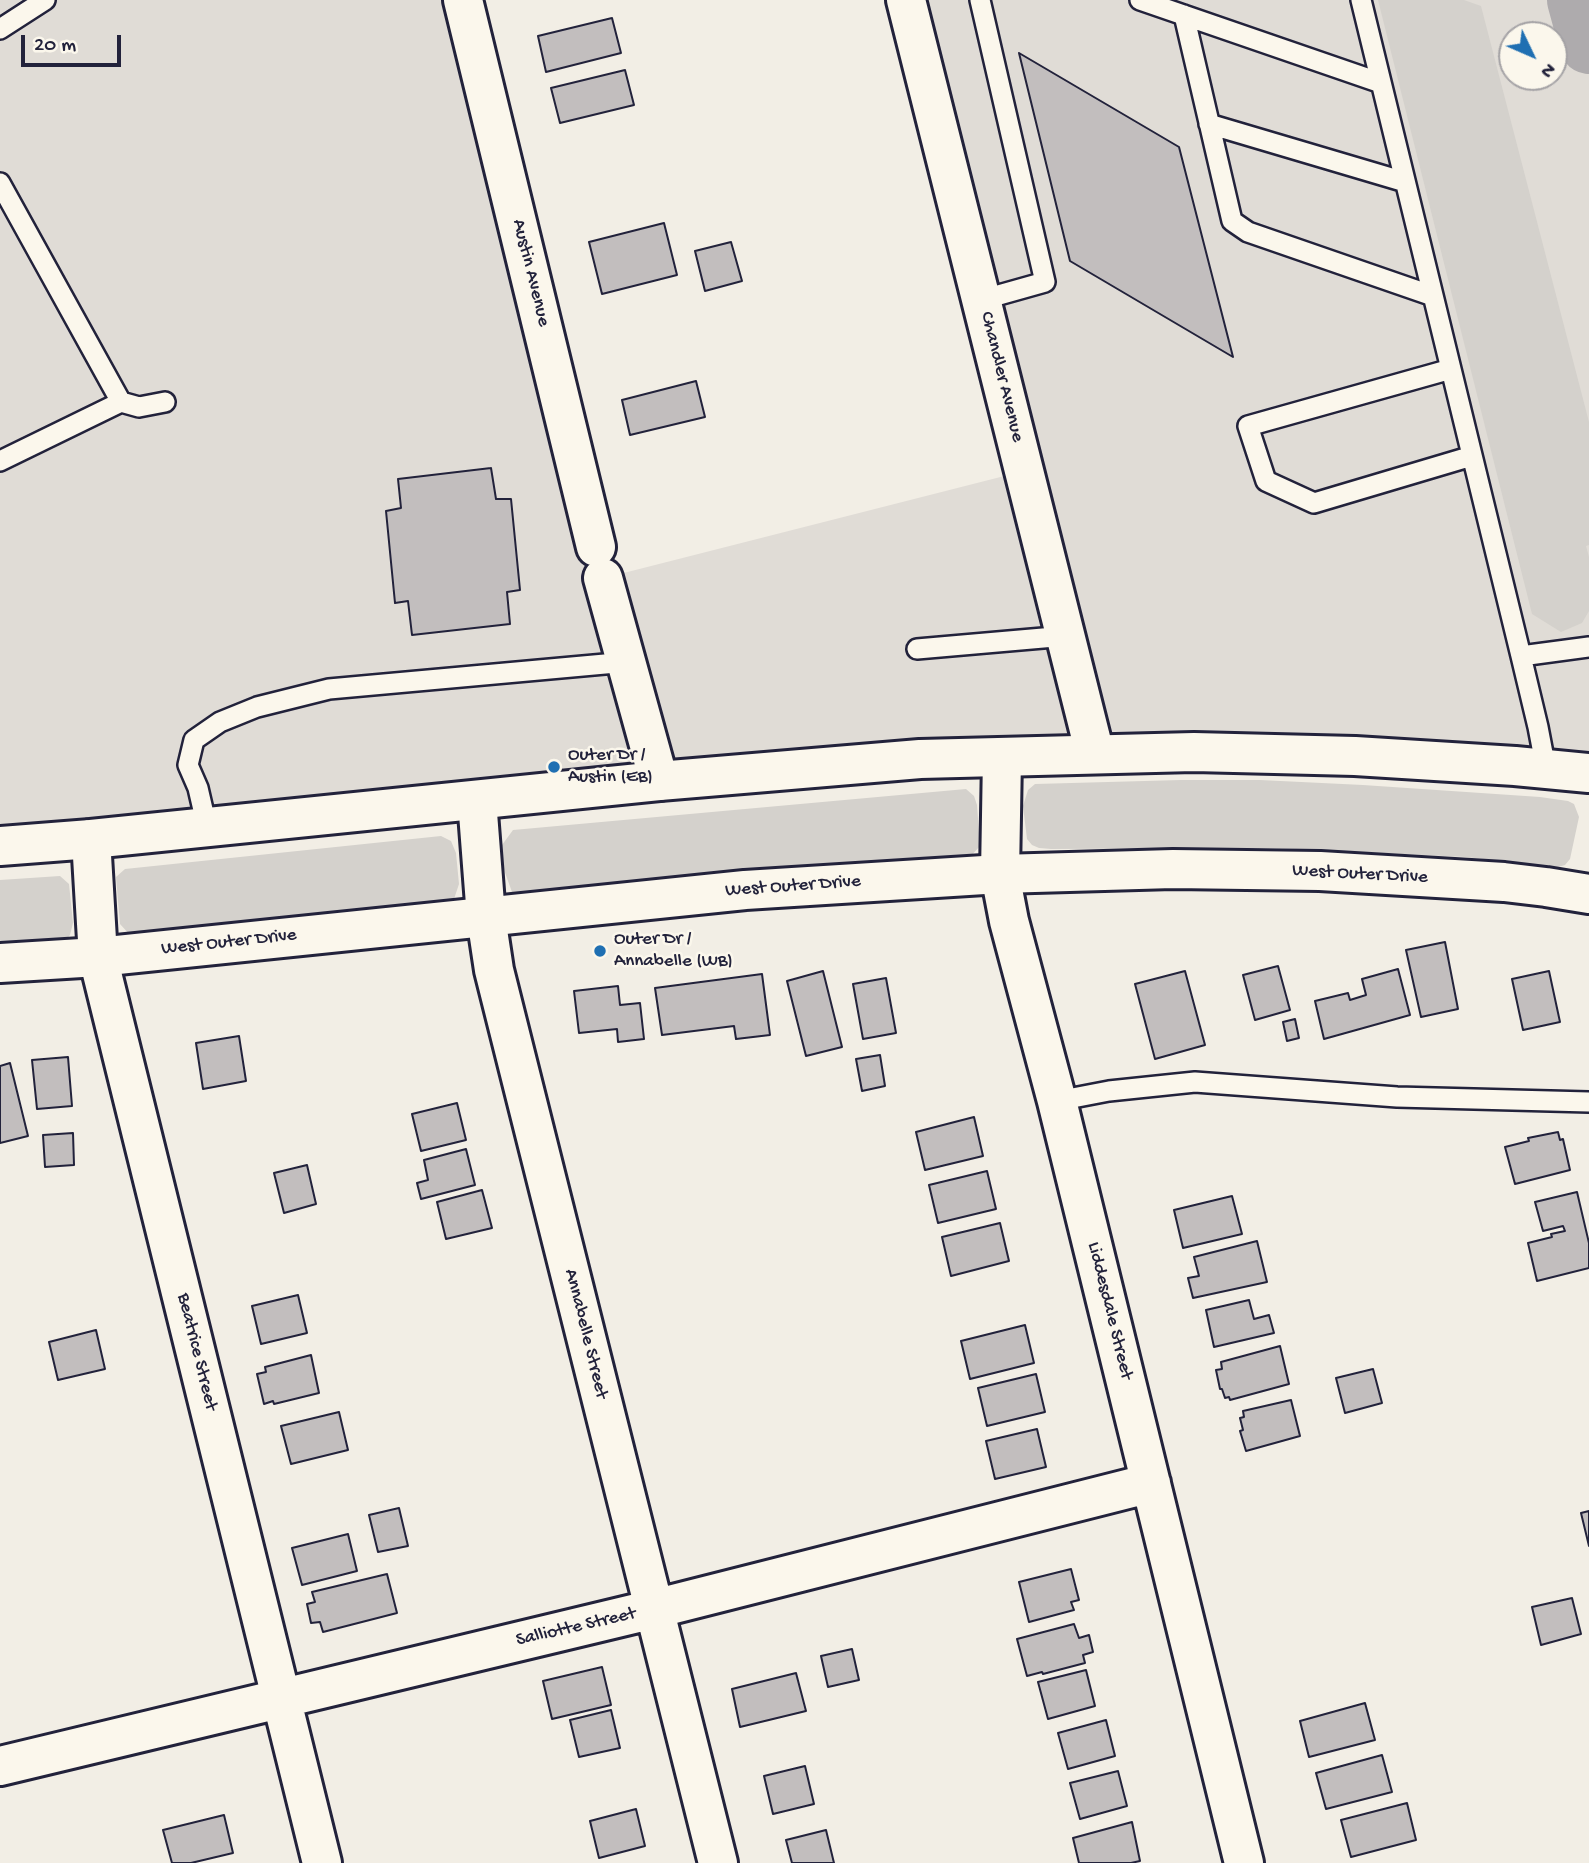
<!DOCTYPE html>
<style>
body{margin:0}
#map{position:relative;width:1589px;height:1863px;overflow:hidden;background:#f2eee5;font-family:"Gochi Hand",sans-serif}
canvas{display:block}
.north{position:absolute;left:1498px;top:21px;width:70px;height:70px;box-sizing:border-box;background:#fbf7ec;border:2px solid #a4a2a5;border-radius:50%;rotate:134deg;font-size:19px;font-weight:700;line-height:28px;text-align:center;color:#22223b}
.north::after{content:'';display:block;margin:auto;width:24px;height:32px;background:#1f6fb2;clip-path:polygon(50% 0,100% 100%,50% 72%,0 100%)}
.scale{position:absolute;left:21px;top:35px;width:100px;height:32px;box-sizing:border-box;border:4px solid #22223b;border-top:0;padding-left:9px;font-size:21px;line-height:24px;white-space:nowrap;color:#22223b;-webkit-text-stroke:5px #fbf7ec;paint-order:stroke}
</style>
<div id="map">
<canvas width="1589" height="1863"></canvas>
<div class="north">N</div>
<div class="scale">20 m</div>
</div>
<script>
const c = document.querySelector('canvas').getContext('2d');
c.lineJoin = 'round';
function fillPath(path, color) {
  c.fillStyle = color;
  c.fill(path, 'evenodd');
}
function toPath(rows) {
  const path = new Path2D();
  for (const r of rows) {
    path.moveTo(r[0], r[1]);
    for (let i = 2; i < r.length; i += 2) path.lineTo(r[i], r[i + 1]);
  }
  return path;
}
function strokePath(path, color, width, dash) {
  c.strokeStyle = color;
  c.lineWidth = width;
  c.lineCap = dash ? 'butt' : 'round';
  c.setLineDash(dash || []);
  c.stroke(path);
}
function label(font, color, halo, rows, align = 'center') {
  c.font = font + ' "Gochi Hand",sans-serif';
  c.lineWidth = 5;
  c.setLineDash([]);
  c.textBaseline = 'middle';
  c.strokeStyle = halo;
  c.fillStyle = color;
  for (const [text, x, y, turn = 0] of rows) {
    c.save();
    c.translate(x, y);
    c.rotate((+turn || 0) * Math.PI / 180);
    c.textAlign = isNaN(turn) ? turn : align;
    if (halo) c.strokeText(text, 0, 0);
    c.fillText(text, 0, 0);
    c.restore();
  }
}
const built = toPath([
 [0,0,463,0,604,578,1024,471,906,0,1589,0,1589,773,1194,752,0,846],
 [1512,35,1554,35,1554,77,1512,77]
]);
const green = toPath([
 [1378,0,1464,0,1481,6,1589,422,1589,545,1586,546,1589,557,1589,611,1582,623,1561,632,1532,614],
 [1181,780,1260,780,1363,785,1540,797,1568,801,1574,804,1579,817,1570,859,1565,865,1558,867,1465,857,1275,848,1051,849,1039,848,1032,845,1027,839,1023,806,1028,790,1035,784],
 [966,789,974,796,977,805,980,846,970,857,526,895,512,892,503,867,502,845,513,830],
 [441,836,451,841,456,853,459,884,454,899,444,905,130,935,120,924,116,877,125,869],
 [60,876,69,884,73,923,70,935,64,942,0,947,0,880]
]);
const river = toPath([
 [1577,0,1589,44]
]);
const building = toPath([
 [612,18,621,53,546,72,538,36,612,18],
 [1019,53,1179,147,1233,357,1070,261,1019,53],
 [625,70,634,105,560,123,551,88,625,70],
 [664,223,677,275,602,294,589,242,664,223],
 [731,242,742,281,705,291,695,251,731,242],
 [696,381,705,417,630,435,622,400,696,381],
 [491,468,496,499,511,499,520,590,507,592,510,624,412,635,408,601,395,603,386,511,401,508,398,479,491,468],
 [1445,942,1458,1009,1421,1017,1406,950,1445,942],
 [1278,966,1290,1010,1255,1020,1243,975,1278,966],
 [1398,969,1410,1015,1324,1039,1315,1001,1348,993,1350,1000,1366,995,1362,979,1398,969],
 [823,971,842,1047,806,1056,787,981,823,971],
 [1185,971,1205,1045,1155,1059,1135,984,1185,971],
 [1549,971,1560,1022,1523,1030,1512,979,1549,971],
 [762,974,770,1035,736,1039,734,1026,662,1035,655,988,762,974],
 [886,978,896,1033,863,1039,853,984,886,978],
 [618,986,620,1005,640,1003,644,1039,618,1042,617,1029,579,1033,574,991,618,986],
 [1295,1019,1299,1038,1287,1041,1283,1022,1295,1019],
 [239,1036,246,1081,203,1089,196,1043,239,1036],
 [880,1055,885,1086,862,1091,856,1059,880,1055],
 [68,1057,72,1106,37,1109,32,1060,68,1057],
 [10,1063,28,1136,0,1143,0,1066,10,1063],
 [457,1103,466,1140,421,1151,412,1114,457,1103],
 [974,1117,983,1156,925,1170,916,1132,974,1117],
 [1558,1132,1560,1140,1563,1139,1570,1170,1515,1184,1505,1147,1529,1141,1528,1138,1558,1132],
 [73,1133,74,1165,45,1167,43,1135,73,1133],
 [466,1149,475,1185,421,1199,417,1183,428,1180,424,1160,466,1149],
 [307,1165,316,1204,284,1213,274,1173,307,1165],
 [987,1171,996,1209,938,1223,929,1185,987,1171],
 [482,1190,492,1228,446,1239,437,1202,482,1190],
 [1577,1192,1589,1243,1589,1268,1537,1281,1528,1243,1552,1237,1551,1234,1565,1231,1563,1226,1543,1231,1535,1202,1577,1192],
 [1232,1196,1242,1234,1183,1248,1174,1210,1232,1196],
 [1000,1223,1009,1261,951,1276,942,1237,1000,1223],
 [1257,1241,1267,1282,1193,1298,1188,1278,1199,1276,1194,1257,1257,1241],
 [298,1295,307,1333,261,1344,252,1306,298,1295],
 [1249,1300,1254,1319,1269,1315,1274,1333,1214,1347,1206,1310,1249,1300],
 [1025,1325,1034,1363,970,1379,961,1341,1025,1325],
 [96,1330,105,1369,58,1380,49,1342,96,1330],
 [1280,1346,1289,1384,1230,1400,1229,1397,1225,1398,1222,1389,1220,1389,1216,1370,1222,1369,1221,1362,1280,1346],
 [311,1355,319,1393,274,1404,273,1401,264,1404,257,1374,266,1372,265,1367,311,1355],
 [1373,1369,1382,1403,1345,1413,1336,1378,1373,1369],
 [1036,1374,1045,1412,987,1426,978,1388,1036,1374],
 [1291,1400,1300,1436,1246,1451,1240,1431,1243,1430,1240,1418,1244,1417,1243,1411,1291,1400],
 [339,1412,348,1450,291,1464,281,1426,339,1412],
 [1037,1429,1046,1467,995,1479,986,1441,1037,1429],
 [399,1508,408,1546,378,1552,369,1515,399,1508],
 [1589,1511,1589,1546,1581,1513,1589,1511],
 [348,1534,357,1571,302,1585,292,1548,348,1534],
 [1071,1569,1079,1600,1071,1602,1074,1610,1029,1622,1019,1582,1071,1569],
 [387,1574,397,1613,323,1632,320,1622,311,1623,307,1604,315,1602,312,1592,387,1574],
 [1572,1598,1581,1634,1541,1645,1532,1607,1572,1598],
 [1074,1624,1079,1638,1089,1635,1093,1652,1083,1655,1085,1663,1043,1674,1042,1672,1027,1676,1017,1639,1074,1624],
 [852,1649,859,1680,828,1687,821,1656,852,1649],
 [602,1667,611,1705,552,1719,543,1681,602,1667],
 [1086,1670,1095,1706,1048,1719,1038,1682,1086,1670],
 [796,1673,806,1711,740,1727,732,1689,796,1673],
 [1365,1703,1375,1740,1309,1757,1300,1721,1365,1703],
 [611,1710,620,1748,579,1757,570,1720,611,1710],
 [1106,1720,1115,1756,1068,1769,1058,1733,1106,1720],
 [1382,1755,1392,1792,1326,1809,1316,1773,1382,1755],
 [805,1766,814,1804,773,1814,764,1776,805,1766],
 [1118,1771,1127,1806,1080,1819,1070,1783,1118,1771],
 [1407,1803,1416,1840,1351,1857,1341,1820,1407,1803],
 [636,1809,645,1846,599,1858,590,1821,636,1809],
 [224,1815,233,1853,191,1863,172,1863,163,1830,224,1815],
 [1132,1822,1140,1861,1131,1863,1079,1863,1073,1838,1132,1822],
 [826,1830,834,1863,792,1863,786,1840,826,1830]
]);
const lane = toPath([
 [980,0,1045,282,981,300],
 [1140,0,1381,83],
 [1361,0,1521,656,1538,727,1546,769],
 [1184,15,1232,221,1248,232,1433,296],
 [0,29,45,0],
 [1209,124,1405,182],
 [0,183,121,402,139,407,165,402],
 [1451,369,1248,426,1266,481,1314,503,1472,456],
 [0,461,121,402],
 [917,649,1066,636],
 [1521,656,1589,647],
 [207,827,198,788,188,765,194,740,220,722,257,707,329,689,627,662],
 [1057,1101,1109,1091,1195,1082,1397,1097,1589,1102]
]);
const street = toPath([
 [463,0,596,547],
 [906,0,1095,754],
 [603,578,659,781],
 [1002,757,1000,874,1009,921,1057,1101,1244,1863],
 [477,800,486,917,494,970,718,1863],
 [91,839,98,957,322,1863],
 [0,1766,654,1609,1151,1483]
]);
const secondary = toPath([
 [0,846,91,839,659,781,920,759,1194,752,1355,756,1515,766,1589,773],
 [0,963,98,957,745,890,1000,874,1173,869,1320,871,1504,882,1546,887,1589,894]
]);
const markers = [
 [554,767,7,"#1f6fb2"],
 [600,951,7,"#1f6fb2"]
];
const streetNames = [
 ["Austin Avenue",530,273,76],
 ["Chandler Avenue",1001,377,76],
 ["West Outer Drive",1360,875,3],
 ["West Outer Drive",793,887,-4],
 ["West Outer Drive",229,943,-6],
 ["Liddesdale Street",1109,1311,76],
 ["Annabelle Street",585,1334,76],
 ["Beatrice Street",196,1352,76],
 ["Salliotte Street",576,1628,-13]
];
const poiNames = [
 ["Outer Dr /",568,756],
 ["Austin (EB)",568,778],
 ["Outer Dr /",614,940],
 ["Annabelle (WB)",614,962]
];
fillPath(built, '#e0dcd6');
fillPath(green, '#d4d1cc');
strokePath(river, '#aeabad', 60);
fillPath(building, '#c2bebe');
strokePath(building, '#22223b', 2);
strokePath(lane, '#22223b', 24);
strokePath(street, '#22223b', 44);
strokePath(secondary, '#22223b', 44);
strokePath(lane, '#fbf7ec', 19);
strokePath(street, '#fbf7ec', 38);
strokePath(secondary, '#fbf7ec', 38);
for (const [x, y, r, color] of markers) {
  const dot = new Path2D();
  dot.arc(x, y, r, 0, 2 * Math.PI);
  c.fillStyle = color;
  c.fill(dot);
  strokePath(dot, '#fbf7ec', 2.5);
}
label('19px', '#22223b', '#fbf7ec', streetNames);
label('19px', '#22223b', '#fbf7ec', poiNames, 'left');
</script>
